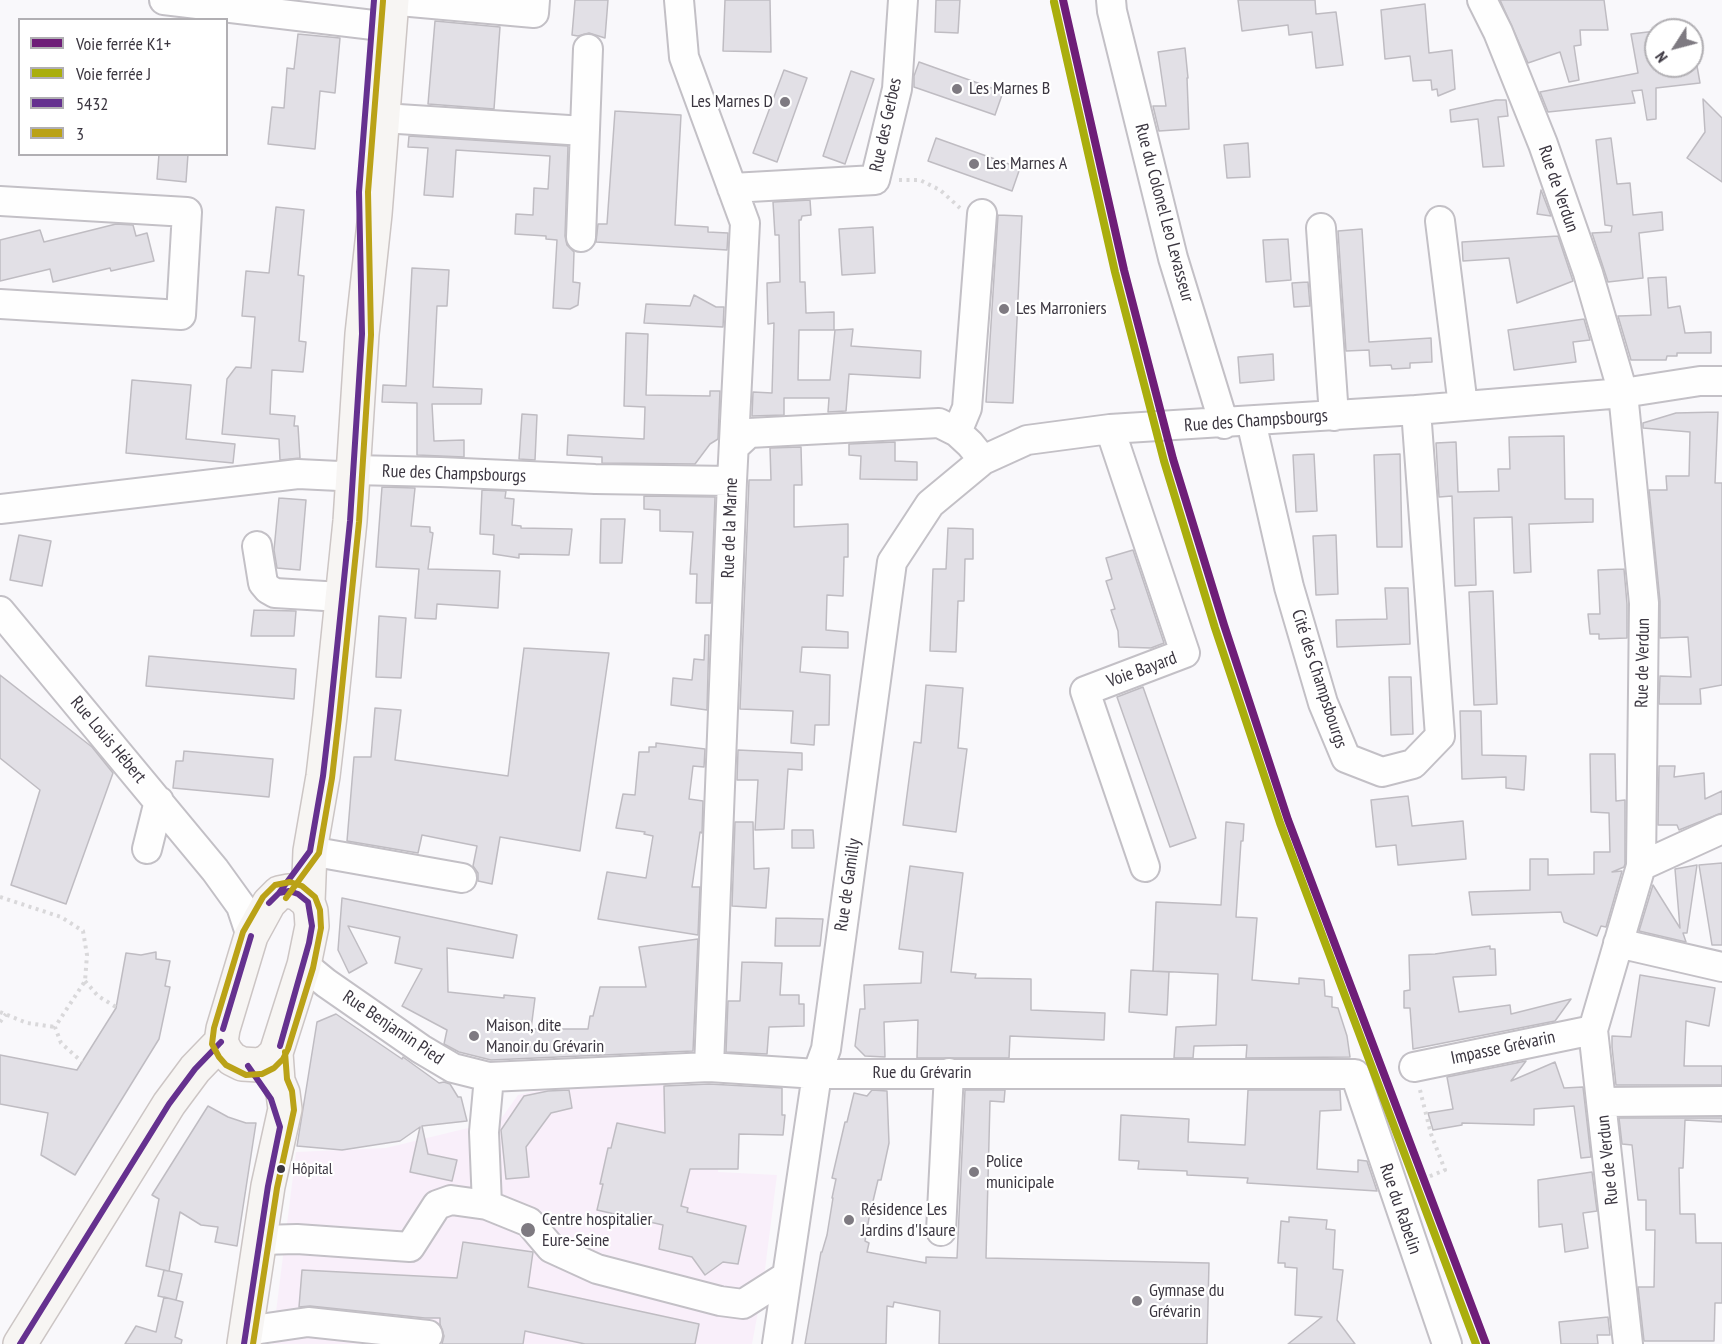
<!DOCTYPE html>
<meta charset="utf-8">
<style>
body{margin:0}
#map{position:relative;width:1722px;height:1344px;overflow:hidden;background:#f9f8fb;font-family:"PT Sans Narrow",sans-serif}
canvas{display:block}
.legend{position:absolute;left:18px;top:18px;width:210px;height:138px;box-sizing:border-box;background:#fff;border:2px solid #b1afb3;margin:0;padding:8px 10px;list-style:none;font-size:18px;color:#3b3640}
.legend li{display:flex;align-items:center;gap:12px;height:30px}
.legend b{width:30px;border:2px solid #b1afb3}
.north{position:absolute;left:1644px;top:18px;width:60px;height:60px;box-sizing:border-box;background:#fff;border:2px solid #b1afb3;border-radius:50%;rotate:234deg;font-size:16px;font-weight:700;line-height:24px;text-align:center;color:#3b3640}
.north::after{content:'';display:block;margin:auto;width:21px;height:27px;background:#7e7a81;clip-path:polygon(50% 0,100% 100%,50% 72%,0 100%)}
</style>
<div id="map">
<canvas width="1722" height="1344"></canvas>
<ul class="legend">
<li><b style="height:8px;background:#6e1e78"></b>Voie ferrée K1+</li>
<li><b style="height:8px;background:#aaae0d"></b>Voie ferrée J</li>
<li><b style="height:8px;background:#65318f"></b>5432</li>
<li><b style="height:8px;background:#baa217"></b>3</li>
</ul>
<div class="north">N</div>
</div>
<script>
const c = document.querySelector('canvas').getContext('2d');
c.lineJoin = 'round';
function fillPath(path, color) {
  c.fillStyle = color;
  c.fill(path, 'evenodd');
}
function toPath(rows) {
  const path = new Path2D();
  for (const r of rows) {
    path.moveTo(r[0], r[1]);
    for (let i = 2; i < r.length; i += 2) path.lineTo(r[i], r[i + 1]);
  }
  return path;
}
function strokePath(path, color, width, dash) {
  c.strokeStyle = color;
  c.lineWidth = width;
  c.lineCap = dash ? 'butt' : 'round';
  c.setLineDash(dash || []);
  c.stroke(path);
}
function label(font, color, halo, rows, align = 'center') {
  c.font = font + ' "PT Sans Narrow",sans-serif';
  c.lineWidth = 4.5;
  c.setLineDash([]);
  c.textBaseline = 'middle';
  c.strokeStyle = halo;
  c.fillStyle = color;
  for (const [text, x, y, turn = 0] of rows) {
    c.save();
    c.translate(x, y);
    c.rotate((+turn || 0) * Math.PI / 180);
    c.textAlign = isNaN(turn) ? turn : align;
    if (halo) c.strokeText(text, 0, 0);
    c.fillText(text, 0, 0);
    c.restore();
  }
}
const medical = toPath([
 [664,1083,664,1111,694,1113,722,1112,718,1172,777,1175,763,1285,752,1344,272,1344,296,1152,386,1148,468,1128,495,1127,518,1095,568,1084]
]);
const building = toPath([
 [575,0,608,0,605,38,589,33,578,36,572,35,575,0],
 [725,0,770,0,771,52,723,51,725,0],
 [936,0,960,0,958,33,935,32,936,0],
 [1238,0,1315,0,1316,14,1336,12,1343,65,1316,68,1312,32,1289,35,1288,25,1242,31,1238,0],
 [1500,0,1604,0,1608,30,1580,30,1581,45,1574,46,1579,80,1569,82,1560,52,1528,63,1500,0],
 [1425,4,1429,53,1452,50,1455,89,1438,96,1437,89,1432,90,1431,80,1413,81,1410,56,1385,59,1381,10,1425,4],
 [435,21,500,27,494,109,428,104,435,21],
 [1656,31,1656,71,1697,66,1700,83,1656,88,1656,119,1647,120,1642,90,1632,91,1635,103,1548,112,1540,92,1638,73,1631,34,1656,31],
 [298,34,340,38,335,93,320,91,315,149,268,144,272,107,284,108,287,68,294,69,298,34],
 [1185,48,1188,78,1187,78,1189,129,1159,131,1153,106,1166,106,1158,52,1185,48],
 [919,62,1003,92,995,115,914,87,914,76,919,62],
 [784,70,807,78,777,162,753,153,784,70],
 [851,71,874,79,845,164,823,156,851,71],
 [1703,99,1722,118,1722,182,1687,158,1705,132,1703,99],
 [1496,100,1506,100,1508,116,1498,117,1504,166,1483,167,1478,119,1451,122,1450,110,1496,100],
 [615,111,681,115,675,225,708,227,708,232,728,233,727,250,596,242,598,224,607,224,615,111],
 [409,136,568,146,565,236,567,245,574,252,573,282,580,283,578,305,570,309,553,308,557,240,546,239,546,236,515,234,516,214,533,215,534,188,548,189,550,156,456,150,453,197,424,195,428,148,408,147,409,136],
 [936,138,1020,168,1012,191,928,161,936,138],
 [1611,138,1617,184,1630,183,1633,215,1662,212,1663,230,1639,233,1643,278,1608,282,1592,233,1611,232,1612,226,1605,225,1596,140,1611,138],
 [1248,143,1250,177,1227,178,1224,145,1248,143],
 [159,154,188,154,186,182,157,179,159,154],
 [1541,190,1551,216,1537,214,1541,190],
 [810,200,811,215,802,216,801,220,799,220,800,282,805,282,806,313,834,312,834,330,799,330,798,380,830,380,835,330,853,329,851,346,921,351,920,378,849,374,846,411,828,412,829,398,784,398,784,415,752,416,753,392,772,393,774,323,768,324,767,283,780,282,779,235,775,235,773,202,810,200],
 [276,207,304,210,298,275,304,276,299,341,306,342,303,372,272,370,270,414,295,416,294,426,298,426,300,458,280,460,279,439,222,434,227,379,236,367,251,368,255,317,242,316,246,271,269,273,276,207],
 [998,215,1022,216,1013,403,986,402,998,215],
 [116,224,133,225,136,236,147,233,154,261,111,271,110,268,53,282,50,269,0,281,0,240,40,230,44,242,116,224],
 [873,227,875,273,842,275,839,229,873,227],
 [1362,229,1369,342,1431,338,1432,362,1410,363,1410,368,1392,369,1391,365,1370,366,1369,350,1346,351,1338,231,1362,229],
 [1558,236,1573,281,1517,303,1509,258,1463,261,1462,242,1558,236],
 [1288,239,1291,280,1266,282,1263,240,1288,239],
 [412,268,449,270,447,306,437,306,433,387,482,389,481,404,432,404,434,441,464,440,464,457,417,455,417,403,382,402,383,385,406,386,412,268],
 [1666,277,1668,308,1680,306,1685,333,1711,332,1711,353,1677,353,1677,356,1667,356,1666,360,1631,360,1618,316,1651,315,1648,278,1666,277],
 [1308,282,1310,306,1294,307,1292,283,1308,282],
 [694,295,716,307,724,307,723,327,644,323,646,304,690,306,694,295],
 [1584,319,1590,340,1573,342,1576,362,1514,370,1508,330,1584,319],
 [626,333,648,334,646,395,710,396,710,391,720,391,718,439,710,444,695,464,602,463,602,457,567,455,568,435,644,439,645,407,624,406,626,333],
 [1273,354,1274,380,1240,383,1238,357,1273,354],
 [132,380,191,385,186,439,235,444,233,463,126,453,132,380],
 [1718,412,1715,483,1722,483,1722,685,1700,689,1701,704,1659,704,1660,676,1691,677,1688,637,1660,638,1660,601,1649,490,1667,490,1666,476,1689,476,1690,432,1643,428,1643,423,1676,413,1718,412],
 [522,414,537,415,535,460,519,459,522,414],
 [1564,436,1565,499,1593,499,1593,522,1529,524,1531,572,1514,573,1512,517,1474,518,1476,585,1455,586,1452,496,1439,497,1436,443,1456,442,1458,492,1499,491,1498,469,1510,469,1509,437,1564,436],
 [895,442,895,461,917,462,917,480,860,479,861,456,849,455,849,444,895,442],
 [801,447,802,485,794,485,794,527,848,524,848,557,844,557,843,596,827,595,826,630,848,632,848,648,802,647,800,672,830,675,829,725,815,725,814,745,791,743,793,711,740,709,749,480,771,480,770,448,801,447],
 [1314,454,1317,511,1296,512,1293,455,1314,454],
 [1400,454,1402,547,1377,547,1374,455,1400,454],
 [382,487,415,488,411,526,430,527,430,532,433,533,428,569,500,571,498,608,437,604,436,619,415,618,419,569,376,567,382,487],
 [482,490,506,491,505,498,514,499,512,525,521,526,521,528,572,529,569,555,519,554,519,558,493,554,494,535,480,534,482,490],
 [644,496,715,497,711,603,696,603,697,574,690,574,693,532,660,531,660,510,644,509,644,496],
 [279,498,306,500,300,570,277,568,274,550,279,498],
 [601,519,625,519,622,563,600,563,601,519],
 [948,528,973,529,973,559,965,559,964,601,958,601,956,652,930,651,933,569,946,569,948,528],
 [19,535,51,541,42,586,10,580,19,535],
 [1336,535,1338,594,1316,595,1313,536,1336,535],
 [1133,550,1164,643,1151,648,1119,647,1118,631,1111,610,1115,609,1106,581,1112,579,1106,558,1133,550],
 [1624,569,1627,604,1627,638,1599,639,1599,634,1590,634,1588,614,1600,614,1598,570,1624,569],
 [1385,588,1408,588,1410,644,1337,647,1336,620,1387,619,1385,588],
 [1493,591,1497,704,1474,705,1469,592,1493,591],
 [254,610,296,611,294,636,251,636,254,610],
 [379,616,406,618,401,678,376,677,379,616],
 [705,635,709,635,707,710,671,705,673,678,692,680,694,659,704,660,705,635],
 [524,648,609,653,580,851,500,837,492,884,478,881,478,873,473,866,477,846,422,835,418,853,347,841,354,757,371,757,375,708,401,710,395,760,508,776,524,648],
 [149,656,296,669,294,699,146,686,149,656],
 [0,675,92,747,113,773,66,904,11,885,40,790,0,758,0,675],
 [1389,677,1411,677,1413,734,1391,735,1389,677],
 [926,685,963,688,958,748,967,749,956,832,903,825,914,742,921,743,926,685],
 [1143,687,1196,838,1170,847,1117,697,1143,687],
 [1460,711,1481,711,1482,755,1526,756,1524,790,1506,788,1506,777,1462,779,1460,711],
 [656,743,705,749,704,767,693,766,689,799,703,801,702,833,700,832,692,887,700,887,698,935,598,919,607,872,646,878,653,836,644,834,645,832,616,828,623,794,635,795,639,752,649,752,649,747,656,747,656,743],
 [738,750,802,753,802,770,788,769,784,829,755,830,758,780,737,780,738,750],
 [184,751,273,759,269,797,173,788,176,761,183,761,184,751],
 [1590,754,1615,754,1616,801,1625,800,1625,864,1624,867,1612,872,1622,871,1606,927,1601,926,1597,936,1564,922,1561,912,1472,915,1469,892,1530,890,1530,859,1548,859,1548,875,1594,874,1594,852,1610,852,1609,813,1591,812,1590,754],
 [1659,766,1675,766,1674,777,1704,773,1705,799,1722,791,1722,813,1679,830,1677,825,1658,825,1659,766],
 [1408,796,1412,826,1463,821,1466,859,1398,865,1396,845,1376,847,1371,800,1408,796],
 [735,822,753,822,754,869,769,868,766,908,732,906,735,822],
 [1226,822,1244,824,1243,841,1241,841,1236,917,1257,918,1252,980,1299,984,1299,978,1324,980,1325,996,1332,997,1332,1007,1338,1008,1347,1036,1350,1057,1246,1058,1247,1045,1194,1046,1193,1058,1174,1058,1176,1027,1216,1025,1218,974,1153,971,1156,902,1221,905,1226,822],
 [792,830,813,830,814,848,792,848,792,830],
 [1722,863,1722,945,1712,945,1699,865,1722,863],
 [1697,865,1687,933,1683,933,1686,942,1639,931,1653,885,1680,928,1675,869,1697,865],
 [910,866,963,873,951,972,976,974,975,978,1031,979,1031,1010,1105,1013,1104,1040,1010,1036,1009,1058,917,1058,918,1020,884,1022,885,1057,865,1056,855,1046,860,1009,865,1009,864,985,921,983,923,952,899,949,910,866],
 [342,898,517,935,513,958,447,948,448,992,504,998,504,995,535,998,531,1029,588,1029,590,1016,593,1016,600,987,646,987,639,947,698,939,693,1051,491,1060,459,1052,444,1044,447,1030,402,1006,422,969,395,963,400,937,348,926,367,963,349,973,338,950,342,898],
 [776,918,823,919,820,946,775,946,776,918],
 [1490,946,1490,949,1495,949,1496,975,1453,977,1459,1012,1510,1005,1511,1014,1571,999,1555,1021,1413,1049,1410,1008,1404,1008,1404,991,1410,990,1409,955,1435,954,1490,946],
 [156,952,156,959,170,961,165,986,170,987,159,1039,75,1175,41,1155,48,1113,0,1104,0,1055,77,1070,116,1008,126,953,141,955,156,952],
 [742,962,782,963,780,995,799,995,799,1004,804,1004,804,1026,769,1027,767,1054,726,1052,728,1001,740,1001,742,962],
 [1131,970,1169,972,1167,1015,1129,1012,1131,970],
 [1640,975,1715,988,1709,1026,1686,1021,1684,1066,1722,1066,1722,1085,1616,1085,1612,1047,1612,1036,1631,1037,1640,975],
 [336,1014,402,1059,403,1057,439,1083,444,1082,450,1084,458,1097,461,1097,467,1121,422,1126,428,1154,457,1160,452,1181,410,1172,420,1127,400,1141,342,1150,297,1146,317,1022,336,1014],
 [1526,1061,1511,1081,1555,1062,1564,1088,1583,1087,1591,1157,1581,1158,1574,1106,1534,1109,1534,1125,1462,1123,1462,1125,1433,1130,1428,1113,1453,1109,1447,1077,1526,1061],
 [709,1084,782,1088,782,1115,785,1115,783,1135,739,1134,738,1169,690,1169,681,1206,688,1208,687,1212,746,1226,738,1264,723,1262,705,1275,692,1257,659,1249,663,1225,597,1210,603,1184,600,1184,608,1148,611,1148,617,1123,665,1133,664,1086,709,1084],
 [569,1090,572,1108,551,1113,526,1147,529,1177,506,1179,501,1130,524,1096,548,1091,569,1090],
 [872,1090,887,1091,889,1143,881,1180,878,1180,869,1218,865,1241,869,1243,867,1252,926,1263,926,1257,957,1258,965,1090,1005,1090,1004,1102,990,1101,986,1258,1209,1263,1207,1344,939,1344,940,1311,894,1302,893,1307,887,1306,886,1344,805,1344,821,1252,822,1252,827,1235,833,1198,832,1198,836,1179,832,1178,845,1122,847,1122,854,1093,867,1096,872,1090],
 [1248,1090,1340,1090,1341,1110,1320,1111,1317,1169,1358,1172,1358,1160,1367,1161,1377,1191,1247,1183,1248,1178,1187,1175,1187,1171,1138,1169,1139,1161,1119,1160,1121,1115,1189,1119,1188,1142,1245,1145,1248,1090],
 [208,1106,228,1117,246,1123,256,1123,237,1246,215,1242,218,1227,201,1225,180,1212,169,1271,182,1274,176,1300,158,1296,164,1270,168,1271,146,1266,159,1199,152,1195,208,1106],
 [1619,1118,1722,1118,1722,1122,1685,1120,1683,1168,1679,1168,1680,1214,1695,1214,1696,1243,1722,1243,1722,1303,1715,1303,1714,1341,1644,1341,1638,1287,1654,1287,1655,1230,1646,1230,1646,1200,1638,1200,1632,1145,1622,1144,1619,1118],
 [1592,1172,1597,1211,1583,1213,1588,1248,1565,1252,1562,1224,1539,1227,1538,1180,1592,1172],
 [1289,1217,1327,1220,1326,1229,1335,1230,1333,1269,1343,1270,1337,1320,1355,1344,1288,1344,1322,1317,1295,1315,1297,1268,1285,1267,1285,1263,1278,1263,1281,1221,1289,1222,1289,1217],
 [463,1242,533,1252,528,1287,699,1324,695,1344,585,1344,525,1331,523,1344,442,1344,444,1336,440,1324,440,1318,425,1318,310,1306,299,1307,302,1270,457,1278,463,1242],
 [164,1297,183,1302,175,1337,182,1340,181,1344,125,1344,136,1326,156,1332,164,1297],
 [1608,1317,1610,1335,1597,1335,1598,1344,1561,1344,1559,1322,1608,1317]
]);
const path = toPath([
 [899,180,920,180,940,190,960,208],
 [0,897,61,917,83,931,87,955,85,981,55,1027,61,1043,82,1062],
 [85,981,98,996,116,1007],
 [0,1012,27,1023,55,1027],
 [0,1022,6,1014],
 [1416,1182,1445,1170,1431,1134,1420,1090]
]);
const minor = toPath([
 [164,0,390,27],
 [388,0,534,13,535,0],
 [679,0,684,57,745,223,732,481,709,1067],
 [1111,0,1112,11,1173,258,1224,424],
 [1482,0,1498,32,1543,144,1588,273,1623,393,1644,603,1641,866,1593,1030,1628,1344],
 [383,118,584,131],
 [732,188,875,180,897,89,903,0],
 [0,201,187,212,181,315,0,304],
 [1440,221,1463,406],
 [1321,228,1334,416],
 [581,237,588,49],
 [1251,421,1289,587,1323,703,1346,758,1382,772,1413,764,1440,736,1416,410],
 [1110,429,1185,653,1085,691,1145,867],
 [957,432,967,408,982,214],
 [734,447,749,433,939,423,957,432,970,444,983,460],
 [0,509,298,474,339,476,353,470,440,472,595,479,732,481],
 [257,546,263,583,268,589,275,593,341,597],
 [0,611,215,870,241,906,251,936],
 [147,849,159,801],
 [310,851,462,878],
 [1641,866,1722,829],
 [1618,943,1722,967],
 [304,965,326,983,421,1049,453,1068,489,1077,709,1067,817,1074,1355,1074,1447,1344],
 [1414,1067,1593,1030],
 [1601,1102,1722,1101],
 [487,1205,484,1132,489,1077],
 [941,1231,949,1073],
 [260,1240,297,1239,410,1247,437,1205,451,1200,487,1205,529,1222,551,1248,597,1269,720,1301,743,1304,787,1276],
 [246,1331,308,1322,428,1335],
 [777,1344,817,1074,826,1049,892,562,930,504,983,460,1027,440,1110,429,1416,410,1623,393,1700,381,1722,381]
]);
const major = toPath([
 [289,891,298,894,308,902,311,911,312,926,304,965,276,1053,268,1061,259,1065,242,1064,232,1059,226,1052,221,1042,223,1029,251,936,269,903,279,893,289,891],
 [308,902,310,851,323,776,330,716,350,521,362,334,375,214,392,0],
 [20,1344,169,1104,195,1069,221,1042],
 [244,1344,268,1186,285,1109,283,1093,278,1081,276,1053]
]);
const bus1 = toPath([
 [279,893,310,851,323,776,330,716,350,521,362,334,359,192,374,0],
 [269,903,279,893,289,891,298,894,308,902,312,926,309,943],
 [223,1029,251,936],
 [223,1029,251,936],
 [280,1046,309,943],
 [280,1046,309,943],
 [20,1344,169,1104,195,1069,221,1042],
 [244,1344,268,1186,280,1127,271,1099,248,1066]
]);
const bus2 = toPath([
 [286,898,319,853,332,778,339,717,359,522,371,335,368,192,383,1],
 [260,1074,246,1075,226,1065,219,1057,212,1044,214,1028,243,932,263,897,275,885,290,882,302,886,315,897,320,910,321,928,313,968,288,1049,283,1059,274,1068,262,1074],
 [253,1344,277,1188,294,1110,292,1091,287,1079,285,1052]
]);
const rail1 = toPath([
 [1063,0,1124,270,1173,459,1224,625,1288,820,1486,1344]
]);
const rail2 = toPath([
 [1054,2,1115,272,1164,461,1215,628,1280,823,1476,1344]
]);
const markers = [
 [957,89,6,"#7e7a81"],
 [785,102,6,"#7e7a81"],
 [974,164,6,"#7e7a81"],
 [1004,309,6,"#7e7a81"],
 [474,1036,6,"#7e7a81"],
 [281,1169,5,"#3b3640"],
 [974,1172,6,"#7e7a81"],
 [849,1220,6,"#7e7a81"],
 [528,1230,8,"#7e7a81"],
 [1137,1301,6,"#7e7a81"]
];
const busNames = [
 ["Hôpital",292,1169]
];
const poiNames = [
 ["Les Marnes B",969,89],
 ["Les Marnes D",773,102,"right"],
 ["Les Marnes A",986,164],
 ["Les Marroniers",1016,309],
 ["Maison, dite",486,1026],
 ["Manoir du Grévarin",486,1047],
 ["Police",986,1162],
 ["municipale",986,1183],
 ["Résidence Les",861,1210],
 ["Jardins d'Isaure",861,1231],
 ["Centre hospitalier",542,1220],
 ["Eure-Seine",542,1241],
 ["Gymnase du",1149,1291],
 ["Grévarin",1149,1312]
];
const streetNames = [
 ["Rue des Gerbes",886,125,-78],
 ["Rue de Verdun",1558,189,71],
 ["Rue du Colonel Leo Levasseur",1164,213,75],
 ["Rue des Champsbourgs",1256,421,-4],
 ["Rue des Champsbourgs",454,474,2],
 ["Rue de la Marne",730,528,-88],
 ["Rue de Verdun",1643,663,-89],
 ["Voie Bayard",1142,670,-20],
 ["Cité des Champsbourgs",1319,679,72],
 ["Rue Louis Hébert",108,740,50],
 ["Rue de Gamilly",848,885,-82],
 ["Rue Benjamin Pied",393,1028,34],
 ["Impasse Grévarin",1503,1048,-12],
 ["Rue du Grévarin",922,1073],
 ["Rue de Verdun",1608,1160,-96],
 ["Rue du Rabelin",1400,1209,71]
];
fillPath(medical, '#f9effa');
fillPath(building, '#e2e0e6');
strokePath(building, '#bfbcc2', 1.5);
strokePath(minor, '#c3c0c6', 32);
strokePath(major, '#ccc5c4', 36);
strokePath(path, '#d9d8da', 4, [3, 4.5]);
strokePath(minor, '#fefefe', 28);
strokePath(major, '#f7f5f3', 33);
strokePath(bus1, '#65318f', 6);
strokePath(bus2, '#baa217', 6);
strokePath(rail1, '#6e1e78', 8);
strokePath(rail2, '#aaae0d', 8);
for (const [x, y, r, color] of markers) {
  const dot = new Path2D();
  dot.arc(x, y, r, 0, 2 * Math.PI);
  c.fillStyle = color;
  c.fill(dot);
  strokePath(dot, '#fff', 2);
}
label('16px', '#3b3640', '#fff', busNames, 'left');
label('18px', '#3b3640', '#fff', poiNames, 'left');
label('18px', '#3b3640', '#fff', streetNames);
</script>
